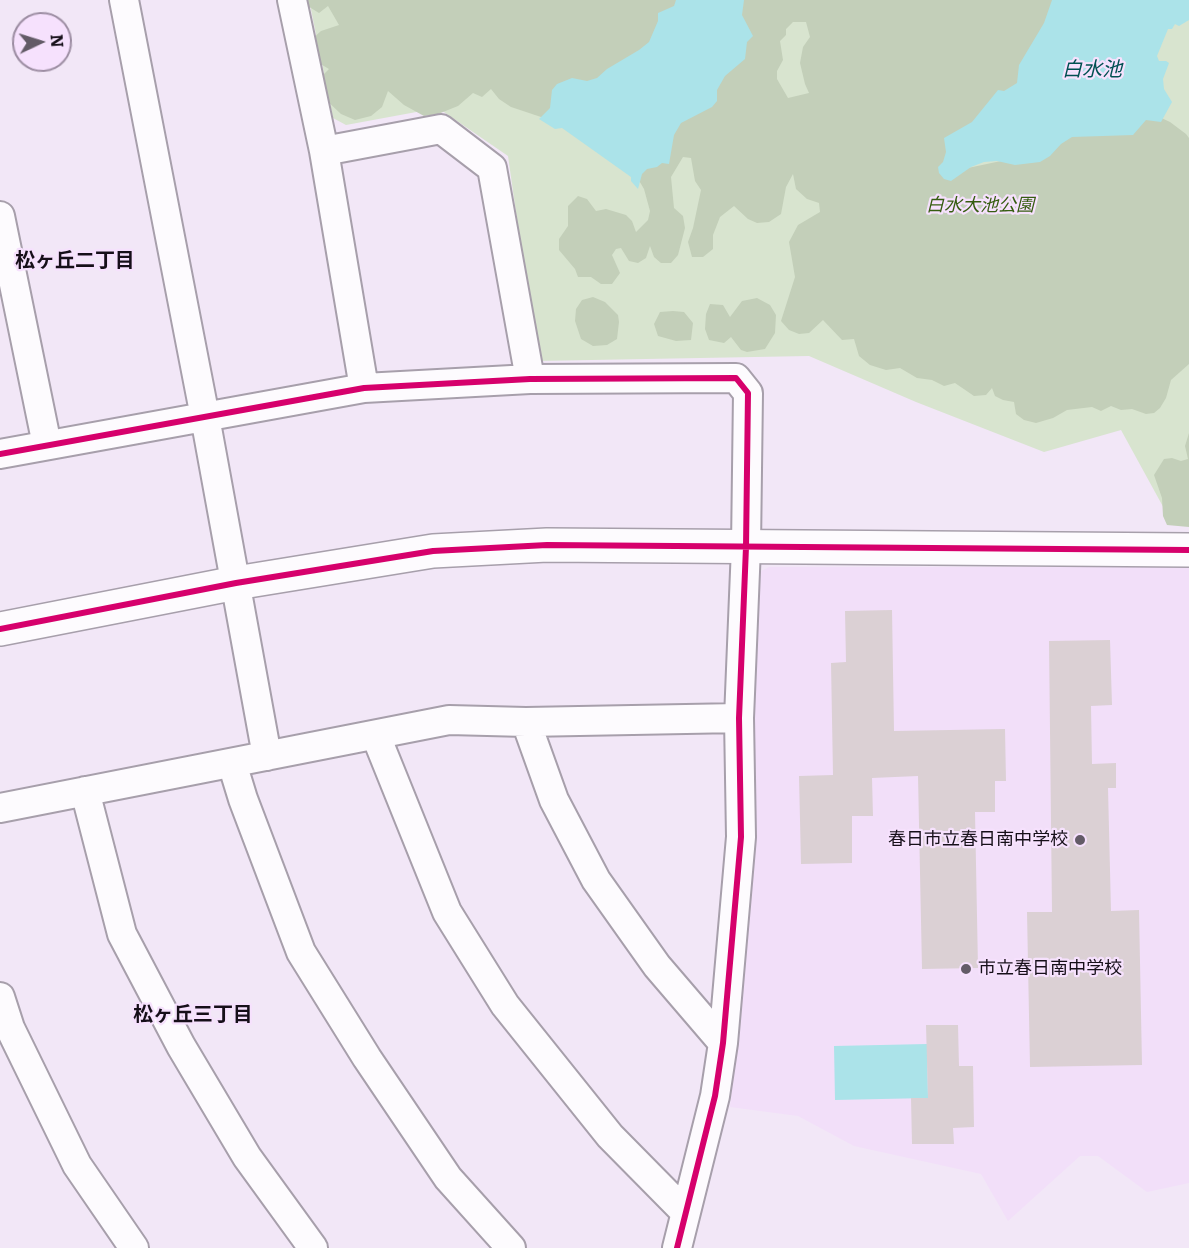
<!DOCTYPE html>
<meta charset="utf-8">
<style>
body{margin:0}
#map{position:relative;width:1189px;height:1248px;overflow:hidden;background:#f2e7f7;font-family:Literata,serif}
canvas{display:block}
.north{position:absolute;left:12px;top:12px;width:60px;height:60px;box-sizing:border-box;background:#f6e1fd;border:2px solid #9c8da2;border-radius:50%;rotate:86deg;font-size:16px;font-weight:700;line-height:24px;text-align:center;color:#160f19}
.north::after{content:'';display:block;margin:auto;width:21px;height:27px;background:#635b67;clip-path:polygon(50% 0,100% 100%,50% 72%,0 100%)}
</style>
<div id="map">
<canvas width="1189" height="1248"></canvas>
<div class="north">N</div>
</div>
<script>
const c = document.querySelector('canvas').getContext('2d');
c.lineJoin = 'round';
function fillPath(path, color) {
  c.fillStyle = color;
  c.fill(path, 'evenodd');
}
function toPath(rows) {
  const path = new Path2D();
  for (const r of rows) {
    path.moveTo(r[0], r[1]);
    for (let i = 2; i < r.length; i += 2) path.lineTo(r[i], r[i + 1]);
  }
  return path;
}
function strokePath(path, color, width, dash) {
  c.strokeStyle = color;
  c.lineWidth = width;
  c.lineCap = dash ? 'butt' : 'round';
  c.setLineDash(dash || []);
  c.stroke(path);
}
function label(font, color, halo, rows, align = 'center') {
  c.font = font + ' Literata,"Noto Sans JP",serif';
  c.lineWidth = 4.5;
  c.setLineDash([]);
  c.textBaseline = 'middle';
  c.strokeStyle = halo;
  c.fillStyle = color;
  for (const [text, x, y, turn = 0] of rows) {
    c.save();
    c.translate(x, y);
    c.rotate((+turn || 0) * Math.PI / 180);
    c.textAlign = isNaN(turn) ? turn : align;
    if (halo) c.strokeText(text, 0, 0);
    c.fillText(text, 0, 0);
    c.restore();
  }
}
const built = toPath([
 [769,567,1189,567,1189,1183,1147,1192,1098,1156,1080,1156,1008,1221,981,1174,854,1146,798,1116,730,1107,756,831,748,578]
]);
const green = toPath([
 [309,0,1189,0,1189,523,1172,523,1121,430,1044,452,916,402,809,356,537,361,508,156,438,108,346,125,333,118]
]);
const forest = toPath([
 [307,0,682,0,651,54,550,120,511,107,499,99,491,89,482,97,473,93,458,106,438,114,424,116,404,105,388,91,382,107,371,116,355,120,341,114,323,97,318,80,329,69,317,62,310,41,321,31,339,25,328,6,319,13,306,5],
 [742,0,1060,0,1019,93,949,172,1034,154,1070,127,1153,114,1170,122,1186,134,1189,138,1189,364,1171,380,1166,398,1160,408,1154,413,1146,414,1132,409,1121,410,1111,406,1101,411,1092,407,1067,410,1053,418,1036,423,1024,420,1016,414,1014,402,1003,400,995,396,992,388,986,395,974,396,955,383,944,386,932,380,917,378,900,368,886,370,870,365,859,356,854,339,842,340,823,320,809,333,799,334,789,330,781,321,795,277,789,242,798,225,820,212,819,203,807,199,796,189,793,174,786,187,781,214,769,222,757,223,748,219,734,206,720,217,713,235,713,249,703,257,692,257,688,242,693,228,701,190,695,181,691,158,683,157,671,177,674,208,683,216,685,228,678,255,671,263,661,263,654,257,650,246,646,258,638,263,629,261,621,248,616,249,612,255,620,273,612,284,601,284,591,277,578,277,575,269,559,250,559,239,568,226,568,206,578,196,587,199,596,211,606,209,626,215,632,221,636,232,648,220,650,211,644,189,637,177,740,30],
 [793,22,806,22,810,37,803,47,800,63,805,84,809,93,788,98,777,79,777,71,783,60,780,41,786,35,786,29],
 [593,297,605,302,618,315,619,322,617,339,607,345,593,346,581,339,575,321,576,309,582,300],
 [757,298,770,305,776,315,775,333,765,349,747,352,741,350,731,337,724,343,709,340,705,329,706,314,710,304,723,305,730,317,742,301],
 [673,311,684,312,693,323,691,340,676,341,658,336,654,324,660,312],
 [1189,433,1189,527,1167,525,1163,516,1162,498,1154,475,1164,459,1172,458,1181,461,1188,459,1185,446]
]);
const water = toPath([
 [676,0,744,0,742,15,753,36,747,42,745,59,725,76,717,90,717,101,712,107,681,123,674,135,669,164,662,163,657,167,647,169,642,174,638,189,631,181,631,177,562,128,555,129,539,119,550,108,552,90,557,84,572,78,587,81,597,78,607,69,639,50,649,42,658,21,658,13,674,6],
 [1052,0,1189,0,1189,20,1179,26,1175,24,1172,29,1168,29,1157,56,1159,61,1166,61,1169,63,1163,79,1164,89,1172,102,1161,122,1146,120,1133,135,1072,137,1061,144,1050,156,1040,162,1015,165,997,161,984,162,971,167,951,181,944,179,939,173,938,167,943,162,946,152,944,138,972,122,998,90,1004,91,1017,83,1019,65,1044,23],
 [927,1044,928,1098,835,1100,834,1046]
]);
const building = toPath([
 [892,610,894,731,1005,729,1006,781,995,781,995,812,975,812,978,968,922,969,918,776,872,778,873,816,852,816,852,863,801,864,799,776,833,775,831,663,846,662,845,611],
 [1110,640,1112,705,1091,706,1092,764,1116,763,1116,788,1108,788,1111,911,1139,910,1142,1065,1030,1067,1027,912,1052,912,1049,641],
 [926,1025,958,1025,959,1066,973,1066,974,1127,953,1128,954,1144,912,1144,911,1098,928,1098]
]);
const street = toPath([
 [124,0,205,417,267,756],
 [292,0,324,151,364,388],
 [324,151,441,129,492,168,530,379],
 [0,216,47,445],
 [0,454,364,388,530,379,736,378,748,393,746,547,739,718,741,837,723,1043,715,1096,677,1248],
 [526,722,554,800,596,880,657,966,723,1043],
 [376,736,447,912,505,1005,610,1136,685,1212],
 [232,763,243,799,301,952,367,1058,448,1178,511,1248],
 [85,791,122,934,181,1046,247,1157,313,1248],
 [0,808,449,720,526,722,739,718],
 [0,997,10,1028,77,1165,134,1248]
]);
const secondary = toPath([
 [0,629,236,583,433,551,547,545,1189,550]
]);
const cycleway = toPath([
 [0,454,364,388,530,379,736,378,748,393,746,547,739,718,741,837,723,1043,715,1096,677,1248],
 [0,629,236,583,433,551,547,545,1189,550]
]);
const markers = [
 [1080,840,6,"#635b67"],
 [966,969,6,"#635b67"]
];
const parkNames = [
 ["白水大池公園",980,206]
];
const poiNames = [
 ["春日市立春日南中学校",1068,840],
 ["市立春日南中学校",978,969,"left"]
];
const waterNames = [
 ["白水池",1092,70]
];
const neighbourhoodNames = [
 ["松ヶ丘二丁目",75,261],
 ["松ヶ丘三丁目",193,1015]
];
fillPath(built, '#f2dff9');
fillPath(green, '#d8e4cf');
fillPath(forest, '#c3cfb9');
fillPath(water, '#abe3e9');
fillPath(building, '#dbd0d4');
strokePath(street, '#a79fab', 32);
strokePath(secondary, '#a79fab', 36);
strokePath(street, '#fdfbfe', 28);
strokePath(secondary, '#fdfbfe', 33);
strokePath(cycleway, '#d6006c', 6);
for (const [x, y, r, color] of markers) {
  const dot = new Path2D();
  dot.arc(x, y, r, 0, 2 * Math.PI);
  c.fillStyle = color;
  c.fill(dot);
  strokePath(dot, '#f6e1fd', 2);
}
label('italic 18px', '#365d11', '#f6e1fd', parkNames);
label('18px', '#160f19', '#f6e1fd', poiNames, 'right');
label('italic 20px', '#005052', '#f6e1fd', waterNames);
label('bold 20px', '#160f19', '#f6e1fd', neighbourhoodNames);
</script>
